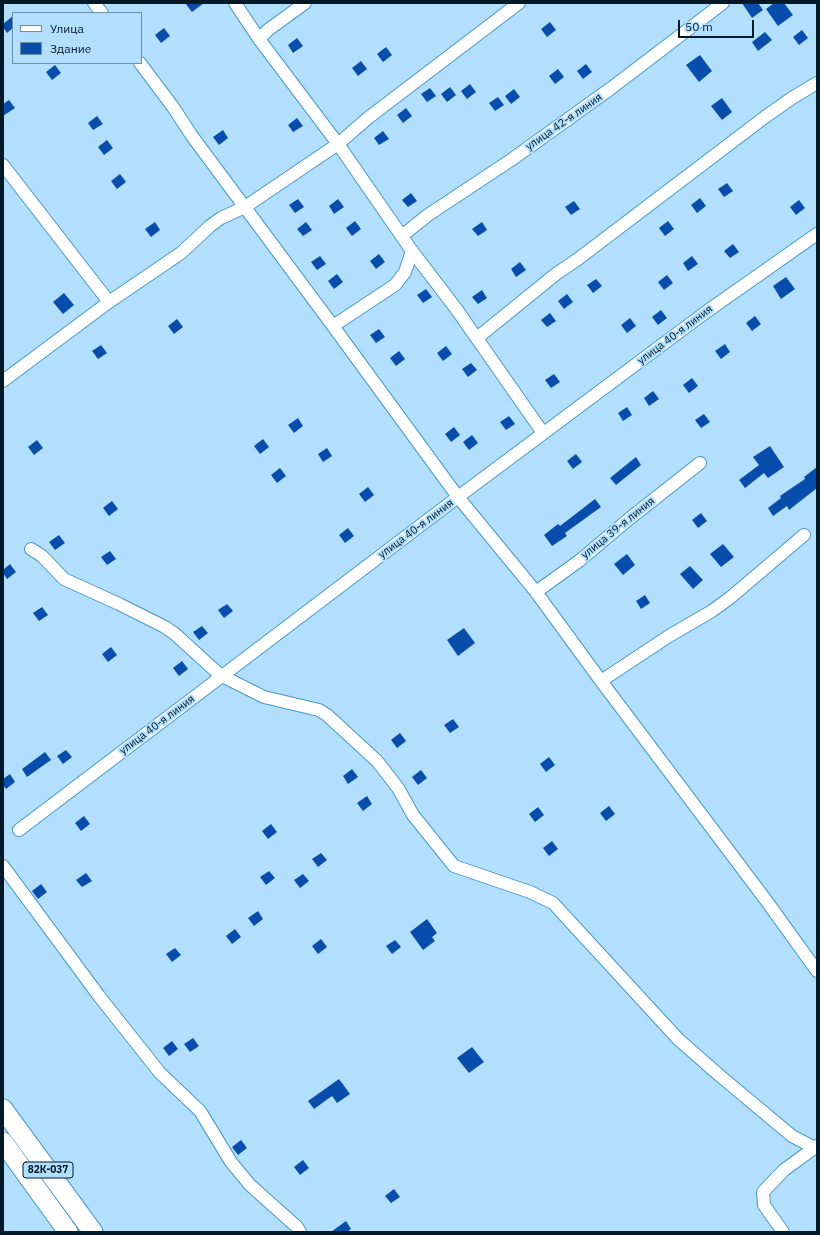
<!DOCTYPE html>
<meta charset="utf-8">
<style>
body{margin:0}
#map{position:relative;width:820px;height:1235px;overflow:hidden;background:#b2dffe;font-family:"IBM Plex Sans",sans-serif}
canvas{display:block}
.frame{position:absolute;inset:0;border:4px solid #011826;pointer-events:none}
.legend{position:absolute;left:12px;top:12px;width:130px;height:52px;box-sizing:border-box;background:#b2dffe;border:1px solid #6b8fa8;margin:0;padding:5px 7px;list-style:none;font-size:12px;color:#011826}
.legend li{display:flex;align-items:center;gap:8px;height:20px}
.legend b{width:20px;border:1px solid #6b8fa8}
.scale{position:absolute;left:678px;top:20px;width:76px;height:18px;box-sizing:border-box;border:2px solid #011826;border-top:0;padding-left:5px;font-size:12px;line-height:14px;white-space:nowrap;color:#011826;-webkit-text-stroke:3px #b2dffe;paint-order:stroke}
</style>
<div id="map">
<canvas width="820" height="1235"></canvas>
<div class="frame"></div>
<ul class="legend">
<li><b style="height:5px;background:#fff"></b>Улица</li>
<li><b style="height:11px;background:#094dac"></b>Здание</li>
</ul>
<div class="scale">50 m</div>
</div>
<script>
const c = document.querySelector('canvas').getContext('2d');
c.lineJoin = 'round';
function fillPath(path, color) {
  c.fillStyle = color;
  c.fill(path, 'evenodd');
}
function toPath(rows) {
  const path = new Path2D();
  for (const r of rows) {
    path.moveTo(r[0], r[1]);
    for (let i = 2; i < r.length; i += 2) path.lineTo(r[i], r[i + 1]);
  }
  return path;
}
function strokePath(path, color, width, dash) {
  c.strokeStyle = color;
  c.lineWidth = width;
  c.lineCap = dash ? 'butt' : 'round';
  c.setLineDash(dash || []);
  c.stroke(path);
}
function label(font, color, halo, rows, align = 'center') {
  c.font = font + ' "IBM Plex Sans",sans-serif';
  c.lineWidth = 4;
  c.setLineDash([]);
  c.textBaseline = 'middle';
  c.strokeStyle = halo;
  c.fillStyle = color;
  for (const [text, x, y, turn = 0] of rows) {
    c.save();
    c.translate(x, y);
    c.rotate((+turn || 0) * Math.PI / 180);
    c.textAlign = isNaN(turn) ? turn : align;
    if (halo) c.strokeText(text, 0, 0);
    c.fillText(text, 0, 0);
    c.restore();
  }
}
const building = toPath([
 [185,3,204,3,192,12],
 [742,3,758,3,763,10,752,18],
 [774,3,784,3,793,15,778,26,766,9],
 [13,16,13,28,7,33,3,27,3,24],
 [550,22,556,30,547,37,541,29],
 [164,28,170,36,161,43,155,35],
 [802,30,808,38,799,45,793,37],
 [765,32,772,40,758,51,752,42],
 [297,38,303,46,293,53,288,45],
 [386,47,392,55,383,62,377,54],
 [700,55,712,71,699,82,686,65],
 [361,61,367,69,358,76,352,68],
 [586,64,592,72,583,79,577,71],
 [55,65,61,73,52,80,46,72],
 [558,69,564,77,555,84,549,76],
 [470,84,476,92,467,99,461,91],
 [450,87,456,95,447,102,441,94],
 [430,88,436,96,427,102,421,94],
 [514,89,520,97,511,104,505,96],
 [498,97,504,105,495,111,489,103],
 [722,98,732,112,722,120,711,106],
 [9,100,15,108,3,116,3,104],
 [406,108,412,116,403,123,397,115],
 [97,116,103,124,93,130,88,123],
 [297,118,303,126,293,132,288,125],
 [223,130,228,138,219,145,213,137],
 [383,131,389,139,379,145,374,138],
 [107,140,113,148,104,155,98,147],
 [120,174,126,182,117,189,111,181],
 [727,183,733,191,724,197,718,189],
 [411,193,417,201,408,207,402,200],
 [700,198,706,206,697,213,691,205],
 [298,199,304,207,295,213,289,205],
 [338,199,344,207,334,214,329,206],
 [799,200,805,208,796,215,790,207],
 [574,201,580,209,571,215,565,207],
 [355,221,361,229,352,236,346,228],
 [668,221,674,229,665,236,659,228],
 [155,222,160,230,151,237,145,229],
 [306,222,312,230,303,236,297,229],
 [482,222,487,230,478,236,472,229],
 [733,244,739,252,730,258,724,251],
 [379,254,385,262,376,269,370,261],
 [320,256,326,264,317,270,311,262],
 [692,256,698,264,688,271,683,263],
 [520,262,526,270,516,277,511,269],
 [337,274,343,282,334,289,328,281],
 [667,275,673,283,664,290,658,282],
 [786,277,795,289,781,299,773,286],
 [596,279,602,286,593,293,587,285],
 [426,289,432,297,423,303,417,295],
 [482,290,487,298,478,304,472,297],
 [64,293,74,305,63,314,53,302],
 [567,294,573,302,564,309,558,301],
 [661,310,667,318,658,325,652,317],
 [550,313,556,321,547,327,541,320],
 [755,316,761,324,752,331,746,323],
 [630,318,636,326,627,333,621,325],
 [177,319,183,327,174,334,168,326],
 [379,329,385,337,376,343,370,335],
 [725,344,730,352,721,359,715,351],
 [101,345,107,353,98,359,92,351],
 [446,346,452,354,443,361,437,353],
 [399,351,405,359,396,366,390,358],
 [471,363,477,370,468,377,462,369],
 [554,374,560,382,551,388,545,380],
 [692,378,698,386,689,393,683,385],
 [653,391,659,399,649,406,644,398],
 [627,407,632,415,623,421,618,413],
 [704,414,710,422,701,428,695,420],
 [509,416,515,424,506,430,500,422],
 [298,418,303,426,294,433,288,425],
 [454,427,460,435,451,442,445,434],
 [472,435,478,443,469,450,463,442],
 [263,439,269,447,260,454,254,446],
 [37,440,43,448,34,455,28,447],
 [770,446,784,467,768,478,764,473,745,488,739,480,759,465,753,457],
 [327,448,332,456,323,462,318,454],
 [576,454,582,462,573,469,567,461],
 [636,457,641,465,616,485,610,478],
 [817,467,817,488,789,510,787,506,773,516,768,508,781,498,780,496,805,479,804,477],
 [280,468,286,476,277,483,271,475],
 [368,487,374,495,365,502,359,494],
 [595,499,601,507,565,533,567,536,552,546,544,535,558,524,560,526],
 [112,501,118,509,109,516,103,508],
 [701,513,707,521,698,528,692,520],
 [348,528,354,536,345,543,339,535],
 [59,535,65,543,55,550,49,542],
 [723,544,734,557,721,567,710,554],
 [110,551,116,559,107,565,101,557],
 [627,554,635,565,623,575,614,564],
 [10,564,16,572,7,579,3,573,3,570],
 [690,566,703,580,693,589,680,574],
 [645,595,650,603,641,609,636,601],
 [227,604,233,611,224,618,218,610],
 [42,607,48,615,39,621,33,613],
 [202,626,208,633,199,640,193,632],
 [464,628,475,643,458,656,447,640],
 [111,647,117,655,108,662,102,654],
 [182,661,188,669,179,676,173,668],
 [453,719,459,727,450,733,444,725],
 [400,733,406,741,397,748,391,740],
 [66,750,72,757,63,764,57,756],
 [45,752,51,760,27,777,22,769],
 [549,757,555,765,546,772,540,764],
 [352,769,358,777,348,784,343,776],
 [421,770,427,778,418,785,412,777],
 [10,774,15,782,6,789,3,785,3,779],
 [367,796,372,804,363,811,357,803],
 [609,806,615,814,606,821,600,813],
 [538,807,544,815,535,822,529,814],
 [84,816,90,824,81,831,75,823],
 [271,824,277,832,268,839,262,831],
 [552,841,558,849,549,856,543,848],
 [321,853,327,860,318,867,312,859],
 [269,871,275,878,266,885,260,877],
 [86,873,92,881,82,887,76,880],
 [303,874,309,881,300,888,294,880],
 [41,884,47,892,38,899,32,891],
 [258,911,263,919,254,926,248,918],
 [427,919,437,933,432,937,435,941,423,950,410,932],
 [235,929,241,937,232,944,226,936],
 [321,939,327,947,318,954,312,946],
 [395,940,401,947,392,954,386,946],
 [175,948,181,955,172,962,166,954],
 [193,1038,199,1046,190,1052,184,1044],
 [172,1041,178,1049,169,1056,163,1048],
 [472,1047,484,1062,469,1073,457,1058],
 [339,1079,350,1094,337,1103,332,1096,314,1109,308,1101],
 [241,1140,247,1148,238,1155,232,1147],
 [303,1160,309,1168,300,1175,294,1167],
 [394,1189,400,1197,391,1203,385,1196],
 [346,1221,351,1229,347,1232,331,1232]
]);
const minor = toPath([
 [94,3,102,13],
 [235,3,259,39,338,144,412,251,457,310,543,433],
 [259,39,268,30,305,3],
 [140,63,173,107,192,136,333,326,458,497,536,592,601,681,768,903,817,971],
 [3,165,109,302],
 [403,235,428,215,511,160,610,89,723,3],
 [333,326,395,285,405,272,412,251],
 [477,338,556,274,578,259,765,117,792,98,817,83],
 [3,381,109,302,181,253,210,226,221,218,245,207,338,144,368,118,519,3],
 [31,549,42,556,64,579,119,604,165,627,175,634,220,675,264,697,319,710,327,715,377,761,398,788,413,815,454,866,530,892,553,903,678,1039,719,1075,792,1136,815,1148],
 [536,592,579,561,629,519,700,463],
 [601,681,669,636,712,611,731,597,804,535],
 [19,830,458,497,706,312,817,234],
 [3,866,99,996,160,1073,200,1111,231,1162,250,1185,297,1227,300,1232],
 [783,1232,764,1205,763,1192,784,1170,817,1146]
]);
const primary = toPath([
 [3,1109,93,1232],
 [3,1142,68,1232]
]);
const shields = [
 [48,1170,50]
];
const shieldNames = [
 ["82К-037",48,1170]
];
const streetNames = [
 ["улица 42-я линия",564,122,-35],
 ["улица 40-я линия",675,335,-37],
 ["улица 39-я линия",618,528,-39],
 ["улица 40-я линия",416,529,-37],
 ["улица 40-я линия",157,725,-37]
];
fillPath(building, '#094dac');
strokePath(minor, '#4997c9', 14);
strokePath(primary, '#4997c9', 21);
strokePath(minor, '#fff', 12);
strokePath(primary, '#fff', 19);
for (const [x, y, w] of shields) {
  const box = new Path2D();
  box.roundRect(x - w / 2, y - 8, w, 16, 3);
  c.fillStyle = '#b2dffe';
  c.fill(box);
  strokePath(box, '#011826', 1);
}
label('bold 10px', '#011826', null, shieldNames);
label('11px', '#011826', '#b2dffe', streetNames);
</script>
